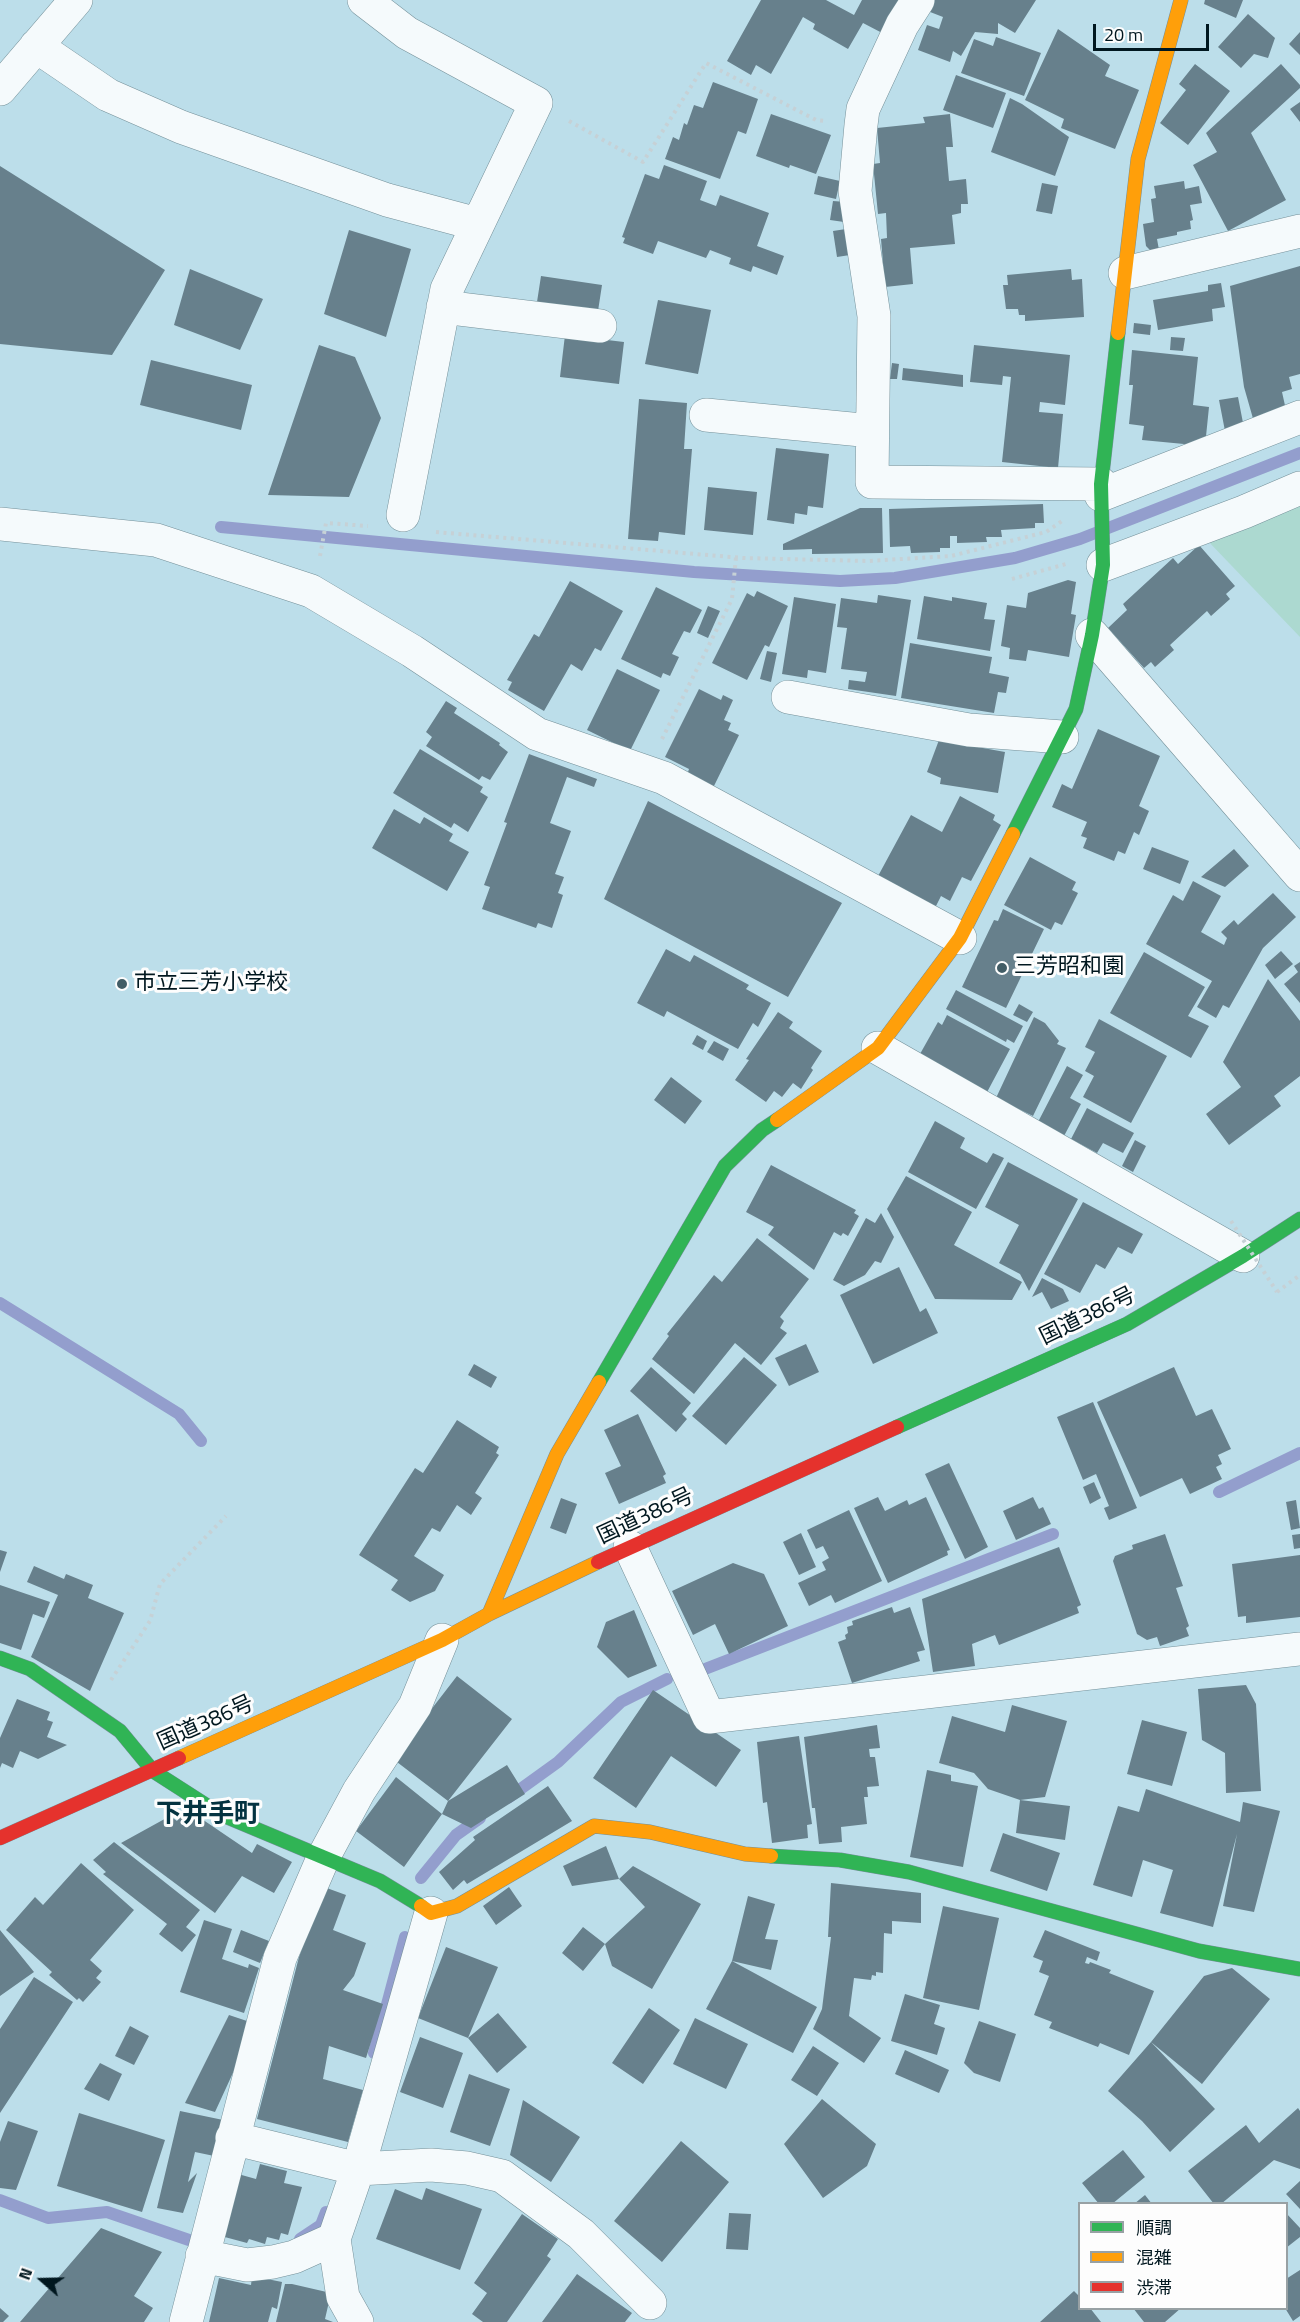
<!DOCTYPE html>
<meta charset="utf-8">
<style>
body{margin:0}
#map{position:relative;width:1300px;height:2322px;overflow:hidden;background:#bcdeea;font-family:"Titillium Web","Noto Sans JP",sans-serif}
canvas{display:block}
.legend{position:absolute;left:1078px;top:2202px;width:210px;height:108px;box-sizing:border-box;background:#fdfdfd;border:2px solid #98a1a4;margin:0;padding:8px 10px;list-style:none;font-size:18px;color:#00171f}
.legend li{display:flex;align-items:center;gap:12px;height:30px}
.legend b{width:30px;border:2px solid #98a1a4}
.north{position:absolute;left:12px;top:2250px;width:60px;height:60px;-webkit-text-stroke:4px #fdfdfd;paint-order:stroke;rotate:290deg;font-size:16px;font-weight:700;line-height:24px;text-align:center;color:#00171f}
.north::after{content:'';display:block;margin:auto;width:21px;height:27px;background:#00171f;clip-path:polygon(50% 0,100% 100%,50% 72%,0 100%)}
.scale{position:absolute;left:1093px;top:24px;width:116px;height:27px;box-sizing:border-box;border:3px solid #00171f;border-top:0;padding-left:8px;font-size:18px;line-height:21px;white-space:nowrap;color:#00171f;-webkit-text-stroke:4px #fdfdfd;paint-order:stroke}
</style>
<div id="map">
<canvas width="1300" height="2322"></canvas>
<ul class="legend">
<li><b style="height:8px;background:#30b455"></b>順調</li>
<li><b style="height:8px;background:#ff9f0a"></b>混雑</li>
<li><b style="height:8px;background:#e5322d"></b>渋滞</li>
</ul>
<div class="north">N</div>
<div class="scale">20 m</div>
</div>
<script>
const c = document.querySelector('canvas').getContext('2d');
c.lineJoin = 'round';
function fillPath(path, color) {
  c.fillStyle = color;
  c.fill(path, 'evenodd');
}
function toPath(rows) {
  const path = new Path2D();
  for (const r of rows) {
    path.moveTo(r[0], r[1]);
    for (let i = 2; i < r.length; i += 2) path.lineTo(r[i], r[i + 1]);
  }
  return path;
}
function strokePath(path, color, width, dash) {
  c.strokeStyle = color;
  c.lineWidth = width;
  c.lineCap = dash ? 'butt' : 'round';
  c.setLineDash(dash || []);
  c.stroke(path);
}
function label(font, color, halo, rows, align = 'center') {
  c.font = font + ' "Titillium Web","Noto Sans JP",sans-serif';
  c.lineWidth = 6;
  c.setLineDash([]);
  c.textBaseline = 'middle';
  c.strokeStyle = halo;
  c.fillStyle = color;
  for (const [text, x, y, turn = 0] of rows) {
    c.save();
    c.translate(x, y);
    c.rotate((+turn || 0) * Math.PI / 180);
    c.textAlign = isNaN(turn) ? turn : align;
    if (halo) c.strokeText(text, 0, 0);
    c.fillText(text, 0, 0);
    c.restore();
  }
}
const green = toPath([
 [1300,498,1300,637,1206,539]
]);
const stream = toPath([
 [221,527,694,572,840,581,895,578,1015,558,1080,539,1300,453],
 [0,1303,179,1414,201,1441],
 [1219,1492,1300,1453],
 [705,1669,1053,1534],
 [508,1798,558,1762,621,1702,667,1679],
 [421,1878,456,1835,480,1818],
 [374,2053,405,1937],
 [0,2200,48,2218,107,2212,189,2240],
 [300,2239,321,2225,326,2212]
]);
const building = toPath([
 [761,0,826,0,854,15,862,0,905,0,886,35,863,23,848,49,813,29,815,24,803,17,771,74,756,65,751,75,727,61],
 [934,0,1036,0,1015,33,998,23,998,34,975,32,961,56,953,51,950,62,918,50,927,25,939,29,943,17,925,10],
 [1205,0,1243,0,1236,18,1204,4],
 [1248,14,1275,38,1268,58,1254,54,1241,68,1218,47],
 [1058,29,1110,65,1105,76,1139,90,1115,149,1061,128,1064,119,1025,100],
 [1300,32,1300,55,1289,44],
 [996,37,1041,53,1024,96,961,73,974,39,993,46],
 [1195,64,1230,91,1188,145,1160,123,1186,90,1179,84],
 [1281,64,1300,85,1300,88,1251,133,1286,200,1228,231,1193,165,1217,152,1206,133],
 [956,75,1006,93,993,128,943,110],
 [713,82,758,99,746,134,738,131,720,179,665,159,673,137,679,140,684,123,687,125,694,105,703,108],
 [1010,98,1022,104,1069,137,1055,176,991,152],
 [1300,102,1300,122,1290,109],
 [771,114,831,135,816,174,790,165,789,168,756,156],
 [950,114,953,147,946,147,949,181,966,179,968,204,961,204,961,213,952,215,955,244,910,248,913,284,885,287,881,239,887,238,886,213,878,214,873,164,880,163,877,128,925,123,923,117],
 [664,165,707,181,700,200,716,206,720,195,769,213,757,246,784,256,777,275,753,266,751,272,729,264,731,258,710,250,706,258,658,241,653,254,623,243,625,238,622,237,645,174,659,179],
 [0,166,165,270,112,355,0,344],
 [818,176,840,181,836,199,814,194],
 [1184,181,1185,189,1199,186,1202,203,1190,205,1193,220,1190,221,1191,229,1177,232,1177,235,1157,239,1159,250,1152,252,1146,246,1143,224,1154,222,1151,199,1156,198,1154,186],
 [1042,183,1058,186,1052,214,1036,211],
 [833,201,846,202,844,222,830,220],
 [846,229,850,255,837,257,833,231],
 [349,230,411,249,386,337,324,314],
 [1300,266,1300,374,1289,377,1292,389,1282,392,1286,410,1254,422,1244,387,1230,286],
 [190,269,263,299,240,350,174,325],
 [1071,269,1072,280,1082,279,1084,317,1025,321,1025,315,1019,315,1018,309,1006,309,1003,285,1008,285,1007,275],
 [541,276,602,285,596,324,535,315],
 [1221,283,1225,307,1212,309,1213,321,1158,330,1153,300,1208,291,1208,285],
 [658,300,711,310,698,374,645,364],
 [1134,323,1151,325,1150,335,1133,333],
 [565,335,624,342,619,384,560,377],
 [1171,337,1185,338,1183,351,1170,350],
 [319,345,355,357,381,418,349,497,268,495],
 [974,345,1070,355,1065,405,1040,402,1039,412,1063,414,1058,468,1002,462,1011,377,1003,376,1002,385,970,382],
 [1132,350,1198,357,1193,405,1209,407,1205,446,1142,440,1144,426,1129,424,1133,385,1129,385],
 [151,360,252,385,241,430,140,405],
 [892,363,899,364,897,379,890,379],
 [903,368,963,375,963,387,902,380],
 [1238,397,1244,428,1225,431,1219,400],
 [639,399,687,403,684,449,692,449,685,535,659,532,658,541,628,539],
 [776,448,829,454,823,508,808,506,807,515,795,513,794,524,767,520],
 [708,487,757,492,753,535,704,530],
 [1043,504,1044,523,1035,523,1035,528,1001,530,1002,537,986,537,987,542,957,543,957,536,950,536,950,548,940,548,940,552,911,553,910,546,890,547,889,509],
 [860,508,882,508,883,553,812,554,812,549,783,550,783,544],
 [1199,545,1235,586,1226,594,1230,599,1211,616,1207,611,1170,645,1174,650,1155,667,1151,662,1144,668,1108,628,1127,610,1123,604,1173,558,1178,564],
 [1068,580,1076,582,1071,614,1076,615,1069,657,1028,650,1026,661,1009,659,1010,648,1001,646,1007,605,1026,608,1028,593],
 [570,581,623,611,601,651,595,648,582,671,571,664,544,711,508,690,512,682,507,680,534,634,539,637],
 [656,587,702,610,690,633,684,631,672,654,679,657,670,676,663,673,661,678,621,659],
 [757,591,788,606,769,647,765,645,747,680,712,663,747,593,754,597],
 [878,595,911,600,896,696,848,689,849,680,865,682,867,672,841,669,847,628,837,627,841,598,877,603],
 [924,596,952,601,952,597,987,603,984,619,995,620,990,651,917,639],
 [794,597,836,604,826,673,808,670,807,678,782,674],
 [708,606,720,611,708,638,697,633],
 [910,643,992,657,989,673,1009,677,1006,693,998,692,994,713,901,698],
 [767,651,777,653,771,682,760,679],
 [617,669,660,690,630,751,587,730],
 [699,689,721,700,723,695,733,700,724,720,731,723,728,730,739,735,713,788,687,775,689,769,665,757],
 [446,701,457,708,454,713,500,743,499,745,508,752,490,780,482,776,479,780,426,746,432,737,426,732],
 [1098,729,1160,756,1139,806,1149,811,1139,835,1134,832,1125,854,1118,851,1114,861,1083,848,1087,838,1081,836,1087,822,1052,807,1062,784,1072,789],
 [939,740,1005,752,998,793,940,784,941,778,927,772],
 [420,749,483,787,480,792,488,797,468,832,454,823,451,828,393,793],
 [529,754,597,779,594,787,567,777,550,823,571,831,555,874,564,877,558,893,563,895,552,928,538,923,536,928,482,909,490,887,484,885,507,823,504,822],
 [960,796,995,815,993,820,1001,825,971,881,962,877,950,901,941,896,935,908,877,878,911,815,942,832],
 [648,801,842,903,788,997,604,899],
 [394,809,420,824,424,817,453,834,449,841,469,852,447,891,372,848],
 [1152,847,1189,861,1180,884,1143,869],
 [1234,849,1249,866,1225,887,1201,877],
 [1030,857,1076,882,1072,890,1078,893,1062,925,1055,922,1051,930,1004,905],
 [1193,881,1221,896,1201,932,1224,945,1227,938,1221,932,1234,920,1238,925,1273,893,1296,917,1263,948,1229,1008,1223,1005,1216,1018,1197,1007,1212,981,1146,944,1173,895,1183,901],
 [1003,909,1044,929,1006,1008,962,987,994,920,998,921],
 [666,949,690,962,694,955,749,985,746,989,771,1003,758,1027,753,1023,738,1049,667,1011,664,1017,637,1003],
 [1281,951,1293,964,1275,979,1265,965],
 [1144,952,1205,987,1188,1016,1209,1026,1191,1058,1110,1013],
 [1300,962,1300,1003,1284,984,1298,972,1294,966],
 [1268,979,1300,1021,1300,1076,1274,1096,1281,1106,1229,1145,1206,1114,1241,1087,1223,1062],
 [956,990,1023,1026,1014,1043,1007,1039,1006,1042,946,1009],
 [1019,1004,1033,1012,1027,1022,1013,1015],
 [778,1012,793,1022,789,1028,822,1051,811,1068,813,1070,801,1089,793,1083,782,1097,774,1091,766,1102,735,1080,749,1060,746,1059],
 [947,1015,1010,1049,985,1096,920,1054,938,1022,942,1025],
 [1034,1017,1045,1023,1059,1041,1057,1044,1066,1048,1033,1116,996,1098],
 [1099,1019,1167,1056,1131,1123,1083,1097,1094,1076,1085,1071,1095,1052,1085,1047],
 [697,1035,707,1041,703,1050,692,1044],
 [714,1041,729,1049,723,1061,707,1052],
 [1067,1066,1083,1075,1070,1098,1081,1104,1064,1136,1038,1122],
 [671,1077,702,1101,685,1124,654,1100],
 [1087,1108,1134,1133,1123,1153,1103,1143,1097,1153,1071,1139],
 [935,1121,965,1138,960,1148,987,1163,993,1153,1004,1158,976,1209,908,1172],
 [1135,1140,1146,1146,1133,1172,1122,1166],
 [1008,1162,1078,1199,1029,1291,1020,1274,999,1263,1019,1225,985,1207],
 [771,1165,856,1210,854,1213,859,1216,848,1236,843,1233,841,1236,834,1232,814,1270,768,1235,774,1227,746,1212],
 [906,1176,972,1212,954,1245,1022,1282,1012,1300,935,1299,887,1209],
 [1083,1202,1143,1234,1132,1254,1118,1247,1105,1269,1096,1264,1080,1293,1044,1274],
 [881,1213,894,1237,881,1263,875,1261,865,1275,844,1286,833,1280,866,1218,875,1223],
 [757,1238,809,1279,780,1317,784,1321,780,1328,787,1333,761,1365,735,1343,694,1394,652,1359,669,1336,667,1334,714,1275,722,1282],
 [899,1267,920,1312,926,1308,938,1333,873,1364,840,1295],
 [1042,1278,1063,1289,1069,1301,1051,1309,1042,1292,1032,1297],
 [806,1344,819,1372,789,1386,775,1358],
 [744,1357,777,1385,726,1445,692,1416],
 [474,1364,497,1377,491,1388,468,1375],
 [651,1367,691,1403,682,1414,687,1419,676,1432,630,1391],
 [1174,1367,1196,1416,1212,1409,1231,1449,1218,1455,1222,1464,1216,1467,1222,1479,1190,1494,1182,1478,1140,1497,1097,1402],
 [1093,1402,1137,1508,1109,1520,1104,1508,1109,1506,1096,1474,1083,1480,1057,1417],
 [638,1414,666,1474,663,1476,666,1483,619,1504,605,1473,621,1466,604,1430],
 [457,1420,499,1447,496,1453,499,1455,475,1493,482,1498,471,1515,457,1505,440,1532,432,1528,414,1556,444,1575,435,1591,410,1602,391,1590,398,1580,359,1555,415,1468,423,1473],
 [949,1463,988,1547,965,1559,925,1474],
 [1094,1482,1101,1498,1090,1504,1083,1487],
 [878,1497,885,1511,907,1500,909,1505,926,1497,950,1550,947,1551,948,1555,888,1583,854,1508],
 [1033,1497,1039,1509,1043,1507,1051,1524,1016,1540,1003,1511],
 [561,1498,577,1504,566,1534,550,1528],
 [1296,1500,1300,1528,1291,1530,1286,1502],
 [849,1510,882,1581,835,1603,831,1595,809,1606,798,1583,826,1570,822,1562,829,1558,823,1546,816,1549,807,1530],
 [801,1533,816,1567,799,1575,783,1542],
 [1165,1534,1183,1586,1176,1588,1189,1626,1186,1628,1189,1636,1160,1646,1157,1637,1147,1640,1137,1634,1113,1561,1115,1556,1133,1549,1132,1545],
 [1300,1534,1300,1548,1294,1549,1292,1535],
 [1059,1547,1081,1605,1077,1607,1079,1613,999,1645,995,1635,972,1644,975,1666,933,1672,922,1599],
 [0,1550,7,1552,0,1572],
 [1300,1555,1300,1617,1246,1623,1246,1616,1238,1617,1232,1564],
 [733,1563,764,1574,788,1626,729,1654,715,1624,693,1635,672,1591],
 [34,1566,64,1579,66,1574,93,1585,88,1598,124,1613,90,1691,31,1657,58,1595,27,1582],
 [0,1585,50,1602,44,1618,33,1614,21,1650,0,1643],
 [892,1607,894,1613,910,1607,925,1650,917,1652,920,1661,852,1683,838,1642,846,1639,845,1635,848,1633,847,1627,853,1625,852,1621],
 [634,1610,657,1666,628,1678,597,1647,606,1622],
 [457,1676,512,1719,448,1801,393,1759],
 [1246,1685,1256,1704,1261,1791,1226,1793,1225,1753,1202,1740,1198,1689],
 [653,1690,741,1750,716,1787,671,1756,636,1808,593,1778],
 [17,1699,50,1712,47,1720,53,1722,47,1737,67,1745,38,1759,20,1751,13,1768,2,1763,0,1768,0,1738],
 [1012,1705,1067,1721,1045,1797,1020,1800,988,1789,974,1773,939,1763,952,1716,1005,1732],
 [1142,1720,1187,1732,1172,1786,1127,1774],
 [877,1725,880,1748,869,1749,870,1757,875,1757,879,1786,867,1787,868,1797,864,1797,867,1824,841,1827,842,1842,819,1844,815,1808,812,1808,804,1737],
 [799,1736,812,1824,807,1825,808,1838,772,1843,767,1802,763,1803,757,1742],
 [507,1765,525,1794,471,1828,442,1814,448,1801],
 [927,1770,951,1775,951,1781,978,1786,963,1867,910,1857],
 [396,1777,442,1814,404,1867,356,1831],
 [548,1786,572,1821,467,1884,464,1880,453,1890,439,1872,475,1840,473,1837],
 [1146,1789,1240,1822,1243,1802,1280,1811,1254,1912,1223,1906,1237,1834,1213,1927,1160,1913,1173,1870,1143,1860,1132,1897,1093,1885,1118,1806,1139,1812],
 [1020,1800,1070,1806,1065,1840,1016,1833],
 [184,1811,188,1814,190,1811,252,1853,257,1844,292,1862,274,1893,242,1876,215,1913,121,1843,170,1816,177,1821],
 [1003,1833,1060,1853,1047,1891,990,1871],
 [114,1842,200,1910,186,1927,196,1935,182,1952,159,1934,167,1924,103,1874,106,1872,93,1860],
 [606,1846,619,1879,633,1866,701,1904,652,1989,612,1966,605,1944,583,1971,562,1953,583,1927,605,1944,645,1907,619,1879,572,1886,563,1866],
 [81,1863,134,1910,90,1960,102,1971,96,1978,101,1982,83,2002,79,1998,77,2000,49,1975,52,1972,6,1930,35,1897,43,1905],
 [831,1883,921,1893,921,1923,892,1921,892,1934,884,1933,883,1973,876,1972,876,1976,872,1975,871,1980,854,1978,849,2016,881,2038,864,2063,813,2029,822,2009,831,1937,828,1937],
 [324,1887,346,1895,333,1930,366,1943,354,1976,343,1990,383,2004,366,2058,329,2046,323,2079,363,2090,348,2142,257,2119,299,1957],
 [509,1887,522,1906,496,1925,483,1906],
 [748,1896,775,1904,765,1939,778,1940,771,1970,732,1961],
 [943,1906,999,1918,979,2010,923,1998],
 [204,1920,232,1929,222,1959,248,1968,249,1964,259,1968,244,2013,180,1992],
 [0,1930,34,1972,0,1996],
 [241,1930,269,1941,260,1963,233,1952],
 [1045,1930,1100,1952,1097,1961,1087,1957,1085,1963,1089,1964,1090,1962,1111,1970,1109,1973,1154,1991,1129,2055,1100,2043,1098,2047,1049,2028,1052,2022,1034,2015,1049,1976,1039,1972,1043,1961,1033,1957],
 [446,1947,498,1967,468,2038,418,2018],
 [732,1961,817,2007,793,2053,706,2009],
 [1232,1968,1270,1999,1202,2084,1151,2042,1215,2109,1170,2152,1142,2121,1108,2091,1151,2042,1204,1976],
 [34,1977,73,2002,0,2113,0,2029],
 [905,1994,940,2005,934,2024,945,2028,937,2055,891,2041],
 [649,2008,680,2030,643,2084,612,2063],
 [498,2013,527,2047,497,2073,468,2038],
 [229,2015,247,2021,237,2064,215,2112,185,2103],
 [695,2018,748,2044,726,2089,673,2064],
 [979,2021,1016,2034,1000,2082,974,2073,964,2063],
 [130,2026,149,2036,134,2065,115,2056],
 [420,2037,463,2053,443,2108,400,2092],
 [813,2046,839,2063,817,2096,791,2080],
 [905,2050,949,2070,939,2093,895,2074],
 [100,2063,122,2074,109,2101,84,2089],
 [469,2074,510,2089,490,2146,450,2132],
 [822,2099,876,2144,867,2166,823,2198,784,2144],
 [523,2100,580,2137,551,2182,510,2155],
 [1298,2108,1300,2111,1300,2169,1274,2160,1221,2204,1214,2204,1188,2171,1246,2125,1259,2143],
 [180,2111,228,2121,219,2157,195,2152,188,2182,197,2173,183,2213,157,2208],
 [79,2113,165,2140,142,2212,57,2186],
 [8,2121,38,2131,16,2190,0,2188,0,2142],
 [681,2141,729,2182,662,2262,614,2221],
 [1123,2150,1145,2177,1112,2204,1099,2204,1082,2183],
 [260,2164,287,2171,284,2183,302,2187,288,2235,281,2233,279,2240,267,2237,265,2244,249,2239,247,2243,221,2236,238,2174,256,2179],
 [1300,2181,1300,2209,1286,2194],
 [426,2188,482,2209,460,2270,376,2239,395,2189,422,2200],
 [1145,2195,1152,2204,1134,2204],
 [729,2213,751,2214,748,2250,726,2249],
 [1286,2213,1300,2228,1300,2237,1286,2248],
 [522,2214,558,2239,547,2256,551,2259,507,2322,483,2322,472,2314,487,2293,474,2283],
 [101,2228,162,2252,134,2296,153,2308,144,2322,20,2322],
 [1300,2270,1300,2316,1293,2321,1285,2308,1286,2308,1286,2279],
 [577,2274,632,2313,625,2322,542,2322],
 [252,2276,282,2282,277,2309,272,2307,268,2322,209,2322,219,2278,251,2285],
 [285,2284,292,2284,331,2293,325,2319,333,2322,276,2322],
 [1074,2291,1080,2297,1080,2308,1090,2308,1101,2322,1040,2322],
 [0,2308,9,2316,3,2322,0,2322],
 [1133,2308,1181,2308,1165,2322,1144,2322]
]);
const path = toPath([
 [569,121,643,162,706,63,816,120,825,121],
 [436,532,743,558,868,561,951,556,1046,532,1062,521],
 [320,556,326,523,368,526],
 [1012,579,1066,564],
 [662,739,732,599,736,557],
 [1277,1292,1300,1275],
 [111,1680,150,1621,160,1584,226,1516]
]);
const street = toPath([
 [364,0,407,33,536,103,447,289,403,515],
 [918,0,902,25,863,109,861,125,855,191,874,316,872,482,1101,484],
 [36,46,108,95,181,127,387,200,477,224],
 [0,89,76,0],
 [1125,273,1300,231],
 [443,307,600,326],
 [706,415,872,431],
 [1101,495,1300,417],
 [0,524,156,540,311,591,412,651,537,734,664,778,960,938],
 [1103,565,1244,512,1300,488],
 [1092,635,1300,875],
 [788,697,969,730,1062,737],
 [878,1048,1243,1256],
 [630,1547,709,1717,1300,1649],
 [232,2138,358,2169,431,2165,467,2168,502,2176,581,2234,650,2303],
 [202,2256,247,2265,273,2262,294,2257,334,2239],
 [186,2322,280,1958,324,1856,359,1791,415,1706,442,1640],
 [357,2322,343,2297,334,2239,358,2169,431,1913]
]);
const fast = toPath([
 [1013,834,1076,709,1092,635,1103,565,1101,484,1118,333],
 [599,1382,725,1166,762,1130,777,1120],
 [897,1427,1127,1324,1243,1256,1300,1219],
 [0,1658,30,1669,120,1731,153,1771,220,1814,380,1881,421,1906],
 [771,1856,840,1860,909,1872,1199,1951,1300,1969]
]);
const slow = toPath([
 [1118,333,1138,159,1181,0],
 [777,1120,878,1048,960,938,1013,834],
 [489,1614,557,1454,599,1382],
 [179,1758,442,1640,489,1614,598,1562],
 [421,1906,431,1913,457,1906,594,1826,650,1832,745,1854,771,1856]
]);
const jam = toPath([
 [598,1562,897,1427],
 [0,1838,179,1758]
]);
const pathBridge = toPath([
 [1231,1221,1277,1292]
]);
const markers = [
 [1002,968,6,"#425d66"],
 [122,984,6,"#425d66"]
];
const poiNames = [
 ["三芳昭和園",1014,968],
 ["市立三芳小学校",134,984]
];
const streetNames = [
 ["国道386号",1088,1317,-26],
 ["国道386号",646,1517,-25],
 ["国道386号",206,1724,-24]
];
const quarterNames = [
 ["下井手町",208,1816]
];
fillPath(green, '#acd9d0');
strokePath(stream, '#939ecd', 12);
fillPath(building, '#67808c');
strokePath(street, '#749099', 34);
strokePath(fast, '#749099', 15);
strokePath(slow, '#749099', 15);
strokePath(jam, '#749099', 15);
strokePath(path, '#c6d1d6', 4, [3, 4.5]);
strokePath(street, '#f5fafc', 33);
strokePath(fast, '#30b455', 14);
strokePath(slow, '#ff9f0a', 14);
strokePath(jam, '#e5322d', 14);
strokePath(pathBridge, '#c6d1d6', 4, [3, 4.5]);
for (const [x, y, r, color] of markers) {
  const dot = new Path2D();
  dot.arc(x, y, r, 0, 2 * Math.PI);
  c.fillStyle = color;
  c.fill(dot);
  strokePath(dot, '#fdfdfd', 2);
}
label('22px', '#00171f', '#fdfdfd', poiNames, 'left');
label('22px', '#00171f', '#fdfdfd', streetNames);
label('bold 26px', '#043341', '#fdfdfd', quarterNames);
</script>
